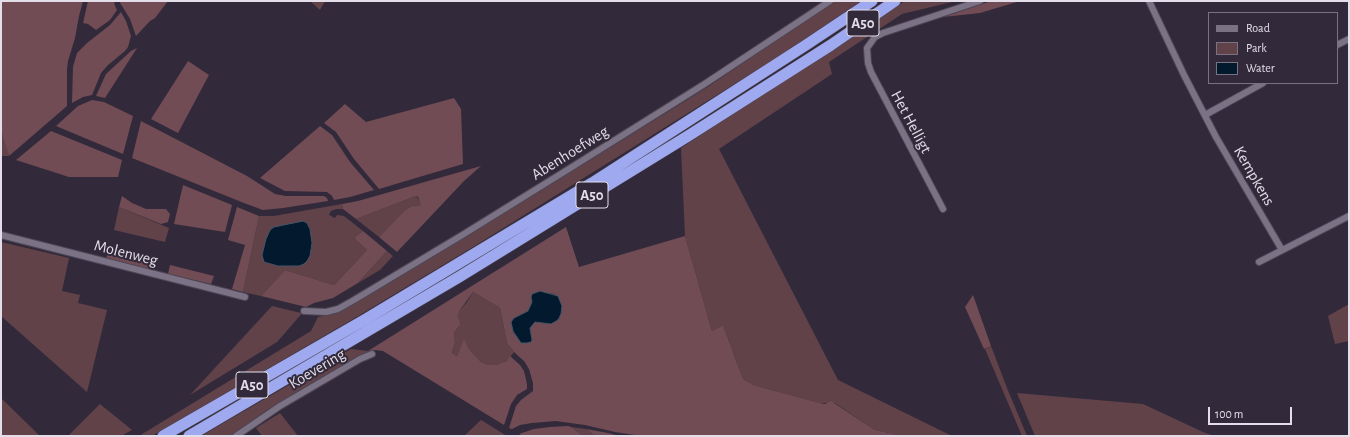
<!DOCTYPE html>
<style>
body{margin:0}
#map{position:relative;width:1350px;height:437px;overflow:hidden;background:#322a3b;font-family:"Alegreya Sans",sans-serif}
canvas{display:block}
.frame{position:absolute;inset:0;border:2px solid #e3dee9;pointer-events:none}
.legend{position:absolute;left:1208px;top:12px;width:130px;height:72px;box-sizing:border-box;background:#322a3b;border:1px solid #797281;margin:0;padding:5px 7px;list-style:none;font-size:12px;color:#e3dee9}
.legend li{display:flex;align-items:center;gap:8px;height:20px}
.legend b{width:20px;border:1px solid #797281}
.scale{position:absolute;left:1208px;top:407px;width:84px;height:18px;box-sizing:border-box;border:2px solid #e3dee9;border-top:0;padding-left:5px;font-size:12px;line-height:14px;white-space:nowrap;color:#e3dee9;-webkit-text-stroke:3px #322a3b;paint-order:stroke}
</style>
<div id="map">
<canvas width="1350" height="437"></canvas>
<div class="frame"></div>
<ul class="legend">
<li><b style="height:5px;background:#7c7286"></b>Road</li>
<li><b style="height:11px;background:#624249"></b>Park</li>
<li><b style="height:11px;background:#02192e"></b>Water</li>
</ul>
<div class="scale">100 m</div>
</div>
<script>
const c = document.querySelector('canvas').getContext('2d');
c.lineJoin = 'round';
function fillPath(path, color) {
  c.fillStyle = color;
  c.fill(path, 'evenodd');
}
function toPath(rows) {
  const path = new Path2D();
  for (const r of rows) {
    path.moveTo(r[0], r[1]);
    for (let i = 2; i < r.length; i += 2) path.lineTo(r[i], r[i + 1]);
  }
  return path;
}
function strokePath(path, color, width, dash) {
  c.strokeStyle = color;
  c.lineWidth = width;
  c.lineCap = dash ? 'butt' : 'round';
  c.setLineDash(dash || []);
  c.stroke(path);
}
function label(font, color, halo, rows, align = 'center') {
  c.font = font + ' "Alegreya Sans",sans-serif';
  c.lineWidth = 4;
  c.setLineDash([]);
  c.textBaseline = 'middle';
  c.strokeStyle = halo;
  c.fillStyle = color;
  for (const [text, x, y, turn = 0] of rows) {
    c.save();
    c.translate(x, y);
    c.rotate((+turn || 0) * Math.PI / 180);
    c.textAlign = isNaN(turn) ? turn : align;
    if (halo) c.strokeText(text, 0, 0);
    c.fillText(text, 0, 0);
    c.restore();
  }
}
const green = toPath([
 [310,1,325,1,320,10],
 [835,1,861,1,781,55,473,247,353,319,152,436,139,436,311,331,318,317,337,313,352,305,550,185,703,90],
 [905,1,956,1,902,14,829,62,832,74,719,149,838,380,952,436,903,436,875,430,835,403,820,403,749,384,744,380,740,371,723,325,712,331,685,236,681,148,819,56],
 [1,130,4,138,9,156,1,156],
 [416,196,421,203,421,205,412,206,404,211,379,237,356,219],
 [342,204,343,209,336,209,331,211,329,215,335,218,337,215,344,216,363,231,354,238,367,250,334,285,285,270,261,296,243,292,259,216,274,216],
 [310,229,312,248,299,266,278,266,264,262,263,259,266,239],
 [119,207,169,228,165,242,114,230],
 [1,242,69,258,62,291,80,295,78,303,107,310,87,392,1,316],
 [387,251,393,256,380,270,358,283],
 [473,292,500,308,507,343,514,352,507,361,503,363,496,365,489,365,481,362,469,349,464,340,458,354,457,356,453,354,452,352,455,342,454,333,459,327,458,315,460,310,467,302],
 [1349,304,1349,341,1335,344,1328,316],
 [272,306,301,313,304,311,277,342,190,395],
 [991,346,1007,388,1027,436,1022,436,985,349],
 [351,349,368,351,360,359,270,408,230,436,201,436],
 [1017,393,1143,404,1203,432,1214,436,1035,436],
 [1,398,40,436,1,436],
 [100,404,132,430,121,436,68,436],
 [280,413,298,436,262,436,256,428],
 [481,420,507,436,464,436],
 [571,427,586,429,595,436,583,436]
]);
const forest = toPath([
 [1,1,83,1,79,16,75,38,68,61,67,69,67,106,9,156,1,130],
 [88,1,114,1,115,6,117,10,110,20,96,30,88,24,83,23],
 [119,1,168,1,155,18,150,21,136,36,130,19],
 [991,1,1020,1,980,13,943,17],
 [121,12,126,21,131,36,128,47,125,51,108,65,101,73,92,95,83,97,72,103,73,67,77,53,87,43,110,25],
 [137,48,105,98,96,96,106,74,131,51],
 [188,61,209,75,178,133,151,119],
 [454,98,461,109,463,164,379,189,354,159,336,132,324,123,345,104,366,122],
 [92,100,104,102,133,116,123,154,56,126,78,106],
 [141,121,247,176,275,194,286,196,324,196,327,198,328,201,283,208,263,210,244,203,132,158],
 [320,126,332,135,350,162,374,190,350,197,334,200,332,196,327,192,285,191,260,178],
 [51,131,122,160,118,177,69,177,16,160],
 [481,166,464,181,397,252,379,237,404,211,412,206,421,205,418,197,416,196,356,219,343,209,342,204,358,201],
 [183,185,232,205,225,232,174,224],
 [122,196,132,203,146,209,166,209,170,214,168,222,161,224,119,207],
 [237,207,259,216,243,292,232,289,245,245,228,240],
 [566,227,579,267,685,236,712,331,723,325,740,371,744,380,753,385,820,403,825,404,831,401,875,430,903,436,641,436,615,432,585,425,556,421,532,423,520,425,512,429,509,428,516,406,521,400,533,391,533,383,529,369,524,361,514,352,507,343,500,308,473,292,460,310,458,315,460,325,454,333,455,342,452,352,453,354,457,356,464,339,469,349,481,362,489,365,496,365,507,361,510,356,520,365,524,371,527,384,527,389,517,395,511,404,504,425,383,351,375,350,368,351],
 [547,293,555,294,560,318,551,324,535,322,530,328,532,340,521,343,513,332,519,316,528,311,532,302],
 [363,231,387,251,358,283,333,298,314,303,306,307,261,296,285,270,334,285,367,250,354,238],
 [108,250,156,262,154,271,106,260],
 [170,265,214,276,211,284,168,274],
 [973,295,991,346,984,349,965,307],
 [568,426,571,427,583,436,523,436,519,434,534,429,550,427],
 [586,429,608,433,620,436,595,436]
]);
const water = toPath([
 [303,221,307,223,310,229,312,243,310,256,307,261,304,264,299,266,278,266,264,262,262,255,266,239,270,230,274,227,303,221],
 [540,291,558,296,562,306,561,314,558,320,551,324,535,322,530,328,532,340,531,342,527,343,521,343,513,331,511,322,514,318,528,311,532,302,531,297,532,294,540,291]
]);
const street = toPath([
 [1149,1,1184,75,1216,137,1282,250],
 [1337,45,1349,39],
 [1205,115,1263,83],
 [943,209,871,72,868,63,867,48,875,37,883,33,980,1],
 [1,235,245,297],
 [1259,262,1349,216],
 [304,311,326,312,338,309,354,300,464,234,572,167,703,85,830,1],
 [236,436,280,406,360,359,372,354]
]);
const highway = toPath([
 [163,436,366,319,592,183,806,45,872,1],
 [189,436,459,277,688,136,831,45,895,1]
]);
const shields = [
 [863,23,32],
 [592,195,32],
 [252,385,32]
];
const shieldNames = [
 ["A50",863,23],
 ["A50",592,195],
 ["A50",252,385]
];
const streetNames = [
 ["Het Helligt",911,122,62],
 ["Abenhoefweg",570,153,-32],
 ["Kempkens",1254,176,60],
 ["Molenweg",126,253,14],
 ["Koevering",317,369,-31]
];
fillPath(green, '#624249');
fillPath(forest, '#714c54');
fillPath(water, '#02192e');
strokePath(water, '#465466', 1);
strokePath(street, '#4e4756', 8);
strokePath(highway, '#4e4756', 12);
strokePath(street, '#7c7286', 6);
strokePath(highway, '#9ea9ef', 11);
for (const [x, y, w] of shields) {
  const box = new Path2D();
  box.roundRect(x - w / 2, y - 13, w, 26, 3);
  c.fillStyle = '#322a3b';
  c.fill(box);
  strokePath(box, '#e3dee9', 1);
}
label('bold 15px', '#e3dee9', null, shieldNames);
label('16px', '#e3dee9', '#322a3b', streetNames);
</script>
